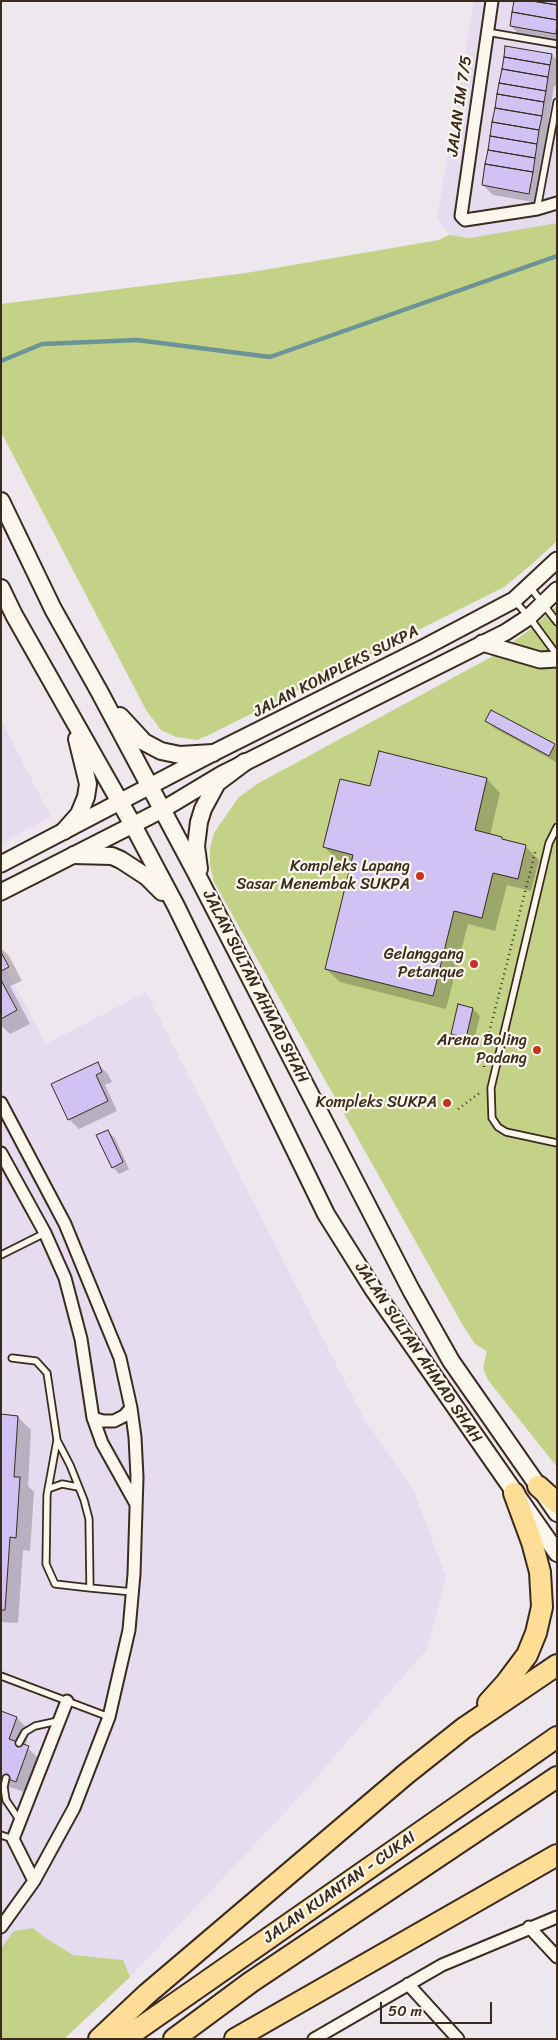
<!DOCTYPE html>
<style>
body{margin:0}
#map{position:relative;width:558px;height:2040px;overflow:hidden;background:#eee7ee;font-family:Sriracha,sans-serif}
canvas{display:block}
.frame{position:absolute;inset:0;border:2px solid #3b2a1e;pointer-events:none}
.scale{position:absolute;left:380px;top:2002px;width:112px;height:22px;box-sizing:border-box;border:2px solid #3b2a1e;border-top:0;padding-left:6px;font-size:15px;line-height:18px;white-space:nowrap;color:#3b2a1e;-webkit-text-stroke:4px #fbf7ec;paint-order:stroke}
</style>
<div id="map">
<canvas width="558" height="2040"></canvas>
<div class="frame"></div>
<div class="scale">50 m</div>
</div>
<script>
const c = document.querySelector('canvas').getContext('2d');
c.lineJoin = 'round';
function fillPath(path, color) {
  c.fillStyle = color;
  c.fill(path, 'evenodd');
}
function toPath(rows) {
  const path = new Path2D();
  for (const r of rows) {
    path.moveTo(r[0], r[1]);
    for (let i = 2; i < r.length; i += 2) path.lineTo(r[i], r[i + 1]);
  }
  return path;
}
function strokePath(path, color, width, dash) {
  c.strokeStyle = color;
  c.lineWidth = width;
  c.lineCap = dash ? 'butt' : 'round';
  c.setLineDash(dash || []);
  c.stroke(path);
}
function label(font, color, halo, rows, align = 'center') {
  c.font = font + ' Sriracha,sans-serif';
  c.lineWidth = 4.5;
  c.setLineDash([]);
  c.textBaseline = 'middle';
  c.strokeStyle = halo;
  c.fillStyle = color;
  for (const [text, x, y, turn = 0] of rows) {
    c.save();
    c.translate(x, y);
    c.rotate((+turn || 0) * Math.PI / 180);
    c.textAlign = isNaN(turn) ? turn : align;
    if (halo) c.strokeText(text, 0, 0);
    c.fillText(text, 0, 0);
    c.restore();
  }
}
const built = toPath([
 [474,1,557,1,557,223,470,238,449,235,437,218],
 [1,720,51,817,1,843],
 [1,952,9,967,6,969,46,1044,146,992,363,1417,414,1492,446,1576,427,1649,301,1795,130,1977,64,2039,1,2039]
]);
const green = toPath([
 [557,223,557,541,532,564,504,587,209,735,197,740,176,737,161,730,146,710,1,432,1,304,246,273,439,240,449,235,470,238],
 [557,606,557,1467,488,1380,483,1368,487,1351,475,1344,462,1324,214,882,210,866,210,848,214,833,238,798,257,784,493,656,528,631],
 [33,1928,44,1937,73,1955,123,1960,130,1977,64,2039,1,2039,1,1948,14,1931]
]);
const shadow = toPath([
 [557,1,557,42,521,36,511,26],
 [552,55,557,60,557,86,554,86,548,124,552,128,547,153,543,153,541,166,545,170,539,203,493,195,483,185],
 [492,711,554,745,557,748,556,762,494,728,487,721],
 [380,753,487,779,500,793,490,835,502,838,505,842,526,847,539,860,531,891,507,885,495,931,468,924,446,1009,340,982,326,969,352,864,338,860,324,847,371,788],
 [1,948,9,956,22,981,10,986,30,1024,10,1034,1,1025],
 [459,1006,473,1009,480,1016,473,1044,459,1040,452,1033],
 [98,1064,108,1074,112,1082,105,1085,117,1111,79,1129,69,1119],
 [108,1132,115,1138,129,1169,119,1174,113,1167],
 [1,1416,18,1417,31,1430,28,1486,34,1492,30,1551,23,1550,18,1623,1,1622],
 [1,1712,17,1718,30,1731,25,1746,42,1761,30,1794,10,1787,1,1811]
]);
const stream = toPath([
 [1,361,42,344,137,340,270,357,557,256]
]);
const building = toPath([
 [514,1,532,1,557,5,557,20,512,12,514,1],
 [532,1,557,1,557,5,532,1],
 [512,12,557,20,556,34,510,26,512,12],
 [505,46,552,54,550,65,504,57,505,46],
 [504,57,550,65,548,77,502,69,504,57],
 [502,69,548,77,546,91,499,83,502,69],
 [499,83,546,91,544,102,497,94,499,83],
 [497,94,544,102,542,116,495,108,497,94],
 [495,108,542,116,539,130,492,122,495,108],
 [492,122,539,130,537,144,490,136,492,122],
 [490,136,537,144,535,158,488,150,490,136],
 [488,150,535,158,533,172,485,164,488,150],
 [485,164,533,172,529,194,482,185,485,164],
 [491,710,555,744,549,756,485,721,491,710],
 [379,751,487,778,475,830,502,837,502,839,526,845,518,879,493,873,482,918,454,911,433,996,325,969,353,855,323,847,340,779,370,786,379,751],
 [1,952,9,967,1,971,1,952],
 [1,980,17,1010,1,1019,1,980],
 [458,1004,473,1008,466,1038,451,1034,458,1004],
 [98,1062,102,1072,96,1075,108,1101,68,1120,51,1084,98,1062],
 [108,1130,123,1162,112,1168,96,1135,108,1130],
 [1,1414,18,1416,14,1477,20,1477,16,1538,10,1537,5,1610,1,1610,1,1414],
 [1,1711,17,1717,9,1739,29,1746,16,1782,1,1776,1,1711]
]);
const path = toPath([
 [484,1067,486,1045,536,849],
 [458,1109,481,1092]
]);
const service = toPath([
 [487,32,557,44],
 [537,209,557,102],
 [530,587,557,622],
 [514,600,529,617,557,655],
 [557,827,549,843,491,1088,492,1118,498,1127,506,1132,557,1143],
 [1,1255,45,1233],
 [12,1358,36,1361,47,1373,57,1440],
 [48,1489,62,1484,78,1487],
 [90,1588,89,1519,84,1500,70,1465,57,1440,47,1495,46,1564,55,1584,90,1588,133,1592],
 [1,1676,109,1717],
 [19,1743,25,1732,35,1726,58,1721],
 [6,1778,4,1787,6,1800,20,1821],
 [1,1835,13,1839]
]);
const minor = toPath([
 [492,1,461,216,465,220,537,209,557,203],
 [1,1103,65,1224,120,1358,131,1408,135,1437,137,1477,134,1574,129,1630,109,1717,74,1808,34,1881,1,1927],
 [1,1153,45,1233,65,1278,81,1339,93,1418,102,1443,136,1504],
 [93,1418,103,1421,114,1421,124,1416,131,1408],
 [34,1881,13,1839,67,1701],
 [529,1927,557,1957],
 [408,1984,458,2039],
 [314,2039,442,1965,557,1917]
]);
const tertiary = toPath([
 [482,643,540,660,557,659],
 [1,864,213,753,425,647,514,600,557,560],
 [1,892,162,810,222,774,506,632,529,617,557,590]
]);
const secondary = toPath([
 [1,501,53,609,99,691,195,871,411,1290,451,1361,557,1513],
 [1,588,14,615,133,825,176,906,326,1214,373,1289,557,1553],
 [120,716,144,742,161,751,180,755,213,753],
 [64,831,79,814,86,797,88,784,77,739],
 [74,855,112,856,121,860,147,877,162,892],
 [199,869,196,846,199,822,203,809,217,783,245,762]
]);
const trunk = toPath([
 [538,1486,557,1503],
 [488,1703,506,1683,527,1655,536,1633,542,1607,540,1572,532,1542,514,1493],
 [99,2039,147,1994,406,1774,464,1728,557,1665],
 [124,2039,557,1737],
 [174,2039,251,1982,557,1777],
 [235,2039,557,1855]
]);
const markers = [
 [420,876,5,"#c8321e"],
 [474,964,5,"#c8321e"],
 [537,1050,5,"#c8321e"],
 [447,1103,5,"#c8321e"]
];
const streetNames = [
 ["JALAN IM 7/5",460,106,-82],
 ["JALAN KOMPLEKS SUKPA",336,672,-27],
 ["JALAN SULTAN AHMAD SHAH",255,987,63],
 ["JALAN SULTAN AHMAD SHAH",418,1353,56],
 ["JALAN KUANTAN - CUKAI",340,1888,-35]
];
const poiNames = [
 ["Kompleks Lapang",410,867],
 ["Sasar Menembak SUKPA",410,885],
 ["Gelanggang",464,955],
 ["Petanque",464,973],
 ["Arena Boling",527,1041],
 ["Padang",527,1059],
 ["Kompleks SUKPA",437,1103]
];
fillPath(built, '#e5dcf0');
fillPath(green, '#c3d286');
fillPath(shadow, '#0003');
strokePath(stream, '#6c9498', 4.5);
fillPath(building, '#d1c2f4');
strokePath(building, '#3b2a1e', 1);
strokePath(service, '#3b2a1e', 9);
strokePath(minor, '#3b2a1e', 15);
strokePath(tertiary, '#3b2a1e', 19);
strokePath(secondary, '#3b2a1e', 20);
strokePath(trunk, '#3b2a1e', 24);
strokePath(path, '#3b2a1e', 2.5, [1, 4]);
strokePath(service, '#fbf7ec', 5.5);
strokePath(minor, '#fbf7ec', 11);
strokePath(tertiary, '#fbf7ec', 15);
strokePath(secondary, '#fbf7ec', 16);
strokePath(trunk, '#fedd96', 20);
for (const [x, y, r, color] of markers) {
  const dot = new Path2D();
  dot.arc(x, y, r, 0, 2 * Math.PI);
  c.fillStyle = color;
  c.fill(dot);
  strokePath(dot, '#fbf7ec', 2);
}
label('16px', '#3b2a1e', '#fbf7ec', streetNames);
label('16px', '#3b2a1e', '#fbf7ec', poiNames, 'right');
</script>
